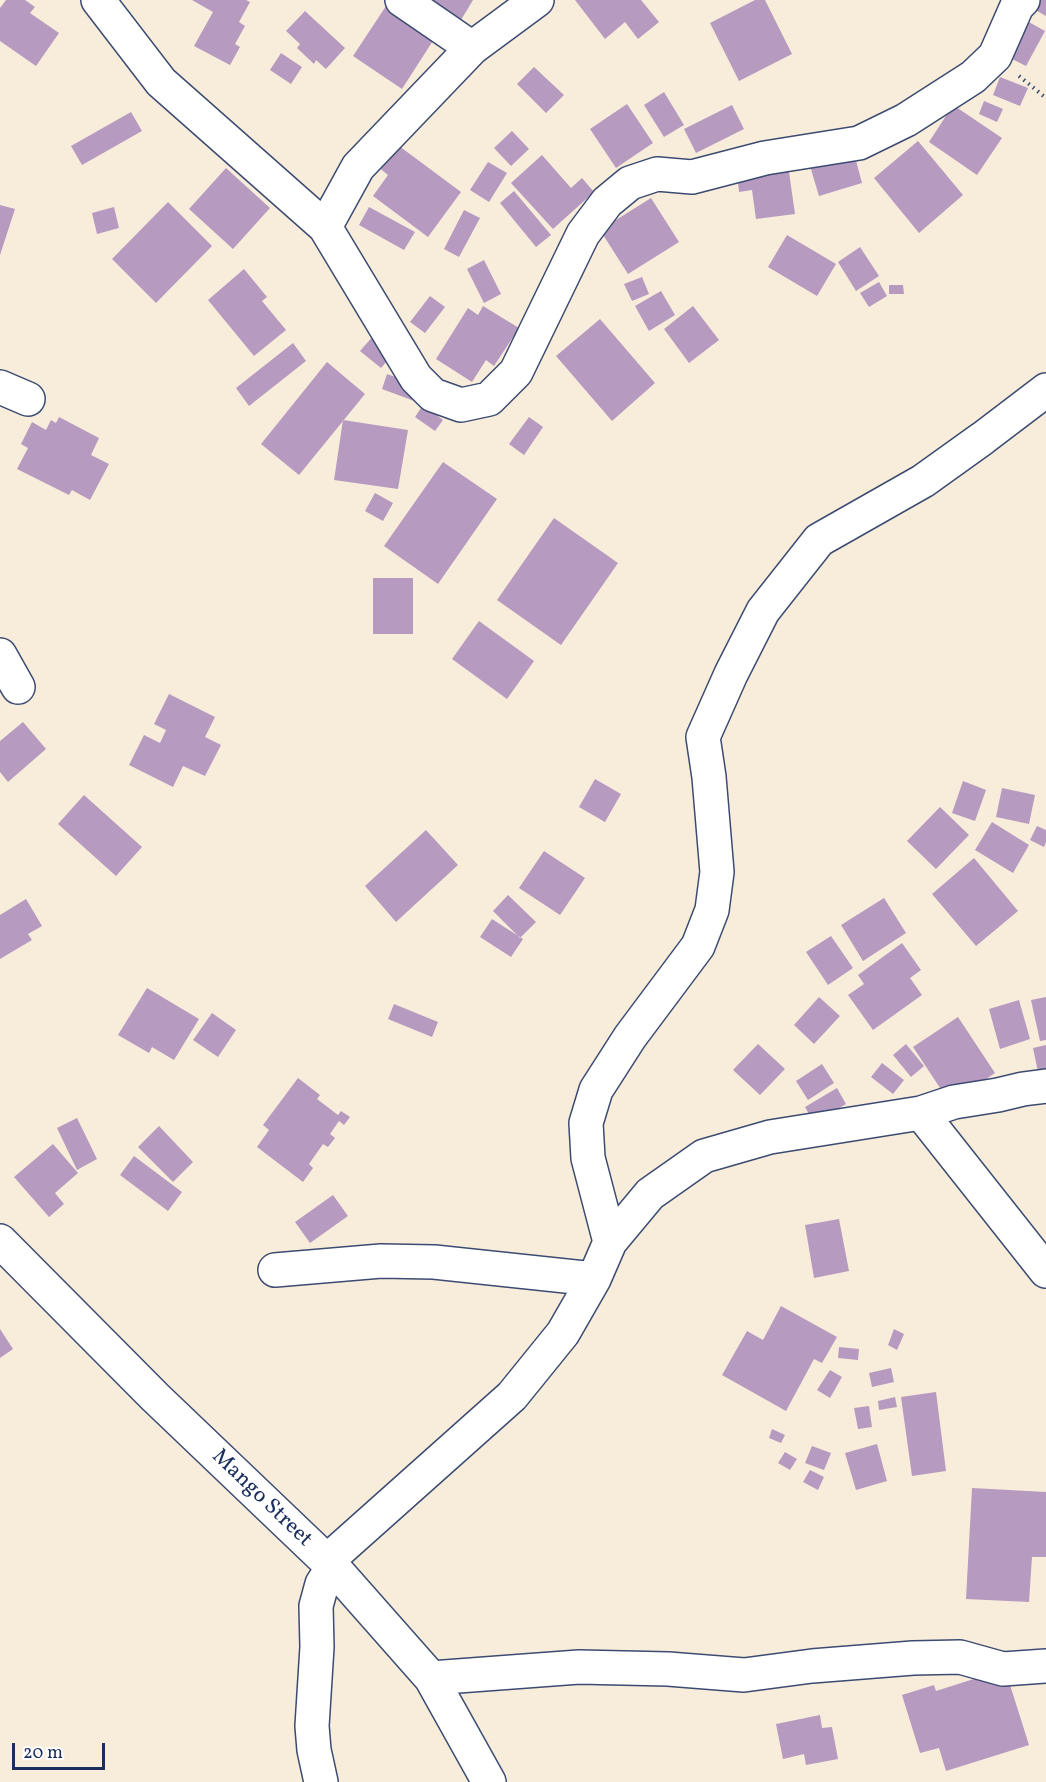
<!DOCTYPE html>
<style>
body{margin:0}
#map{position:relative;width:1046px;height:1782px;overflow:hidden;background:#f8ecdb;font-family:Vollkorn,serif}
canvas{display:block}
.scale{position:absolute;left:12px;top:1743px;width:93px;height:27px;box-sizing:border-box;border:3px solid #1b2f5e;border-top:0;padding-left:8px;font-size:18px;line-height:21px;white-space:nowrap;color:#1b2f5e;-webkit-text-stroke:4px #fff;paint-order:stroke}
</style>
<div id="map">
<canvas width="1046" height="1782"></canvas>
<div class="scale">20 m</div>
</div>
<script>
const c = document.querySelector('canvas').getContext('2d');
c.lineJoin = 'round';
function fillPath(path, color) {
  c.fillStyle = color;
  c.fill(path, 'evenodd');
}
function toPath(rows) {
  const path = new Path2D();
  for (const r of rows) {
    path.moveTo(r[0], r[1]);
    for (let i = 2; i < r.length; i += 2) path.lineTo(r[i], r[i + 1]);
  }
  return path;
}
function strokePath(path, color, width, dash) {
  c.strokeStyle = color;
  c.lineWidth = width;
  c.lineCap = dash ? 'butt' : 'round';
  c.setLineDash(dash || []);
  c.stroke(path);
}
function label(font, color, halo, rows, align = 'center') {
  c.font = font + ' Vollkorn,serif';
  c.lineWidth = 4.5;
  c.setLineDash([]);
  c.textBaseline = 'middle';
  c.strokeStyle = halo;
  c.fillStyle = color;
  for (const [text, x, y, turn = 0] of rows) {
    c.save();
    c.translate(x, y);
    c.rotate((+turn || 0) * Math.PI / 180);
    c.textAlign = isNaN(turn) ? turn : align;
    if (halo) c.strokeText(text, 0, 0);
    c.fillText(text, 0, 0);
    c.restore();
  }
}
const building = toPath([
 [6,0,25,0,35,7,30,13,59,33,36,66,0,41,0,8],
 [192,0,246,0,250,2,239,22,245,26,235,44,240,47,230,65,194,46,213,12],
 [430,0,473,0,461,20],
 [575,0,641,0,659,22,638,39,625,22,605,39],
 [755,0,765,0,792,54,739,81,710,23],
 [1036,0,1046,0,1046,16,1032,8],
 [388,3,436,36,402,89,353,56],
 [305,11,345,48,326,69,316,60,314,64,297,48,300,44,286,31],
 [1027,21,1045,31,1026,66,1008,57],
 [281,53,302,67,291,84,270,70],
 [534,67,564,95,546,113,517,84],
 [1000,77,1028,88,1020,106,993,95],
 [664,92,684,125,664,137,644,105],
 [984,101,1003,109,997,122,979,114],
 [627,104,653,143,616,168,590,129],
 [732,105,744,129,696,153,684,129],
 [953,105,1002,138,977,175,929,142],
 [131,112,142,131,82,165,71,146],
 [512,131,529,149,511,166,494,148],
 [918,141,963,195,919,233,874,178],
 [395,143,461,192,428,237,373,196,388,175,377,166],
 [854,153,862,183,819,196,810,166],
 [542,155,571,188,582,178,594,192,553,229,511,183],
 [488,162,507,173,489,202,470,190],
 [788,165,795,214,756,219,752,190,739,192,737,171],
 [226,168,270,208,233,249,189,209],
 [514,191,551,235,536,247,500,203],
 [651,198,679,242,628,274,600,230],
 [168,202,212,246,156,303,112,259],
 [0,205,15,209,0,255],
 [114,207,119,228,97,234,92,213],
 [369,207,415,232,404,250,359,225],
 [464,210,480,218,459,257,444,249],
 [787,235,836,264,817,296,768,267],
 [860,247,879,276,856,291,838,262],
 [484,260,501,294,484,303,467,269],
 [244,269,267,297,262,301,286,330,254,356,208,300],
 [642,277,649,294,632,301,624,284],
 [879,282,887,296,869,307,860,293],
 [889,285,903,285,904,294,889,294],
 [661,291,675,315,649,331,635,306],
 [430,296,445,307,425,333,410,322],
 [483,306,519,328,494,366,486,360,472,382,436,359,468,308,478,315],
 [693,306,719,340,689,363,664,329],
 [600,319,655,383,612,421,556,356],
 [374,335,394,353,381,368,360,351],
 [293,343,306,361,249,406,236,388],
 [327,362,365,394,299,475,261,444],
 [387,374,423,387,417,402,382,389],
 [423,405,443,420,435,431,415,417],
 [59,417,99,438,91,455,109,464,90,500,72,490,69,495,17,469,28,448,21,444,32,422,46,430,51,420,56,423],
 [529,417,543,427,524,455,509,444],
 [343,420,408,430,398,489,334,480],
 [443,462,497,499,438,584,384,546],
 [375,493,393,503,383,521,365,511],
 [554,518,618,563,561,645,497,600],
 [373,578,413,578,413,634,373,634],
 [479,621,534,661,507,699,452,659],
 [169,694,215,717,205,737,221,745,205,776,183,766,173,787,129,765,144,735,160,743,166,730,154,724],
 [23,722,46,749,8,782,0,772,0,741],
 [595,779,621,794,605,822,579,807],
 [963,781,986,790,975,821,952,813],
 [1002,788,1035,795,1029,824,996,817],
 [84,795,142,847,116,876,58,824],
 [940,807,969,835,936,869,907,841],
 [992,822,1029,845,1013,873,975,850],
 [1037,826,1046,830,1046,842,1044,847,1030,840],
 [426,830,458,865,396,922,365,886],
 [544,851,585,878,560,915,519,888],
 [974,858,1018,911,976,946,932,894],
 [508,895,536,922,520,938,493,911],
 [884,898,906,933,863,961,841,925],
 [26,899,42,926,28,934,32,940,0,959,0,915],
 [492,919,523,939,511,957,480,937],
 [831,936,853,968,828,985,806,952],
 [902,943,921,970,910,978,922,995,873,1030,848,995,864,984,858,975],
 [147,988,199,1019,174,1060,152,1047,149,1053,118,1035],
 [819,997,840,1016,814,1044,794,1025],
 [1046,997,1046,1040,1040,1041,1031,1000],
 [1019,1000,1030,1039,1000,1049,989,1009],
 [394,1004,438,1022,432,1037,388,1019],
 [212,1013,236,1030,218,1057,193,1040],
 [958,1017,995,1073,950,1103,913,1047],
 [758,1044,785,1069,760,1095,733,1070],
 [906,1044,924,1066,911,1077,893,1055],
 [1046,1045,1046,1095,1043,1096,1033,1048],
 [882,1063,904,1080,893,1094,871,1077],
 [822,1064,834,1083,808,1100,796,1081],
 [298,1078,320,1095,317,1099,338,1115,341,1111,350,1117,344,1125,339,1121,330,1134,335,1138,328,1147,323,1144,309,1164,313,1168,303,1182,257,1147,269,1130,263,1125],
 [837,1088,846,1104,814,1123,805,1107],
 [77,1118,97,1159,77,1170,57,1128],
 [159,1126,193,1162,173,1182,138,1147],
 [53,1144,78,1173,55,1193,64,1204,49,1217,14,1177],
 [134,1156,182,1192,168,1211,120,1175],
 [333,1195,348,1216,310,1243,295,1222],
 [839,1219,849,1271,814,1278,805,1225],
 [781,1306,837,1337,822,1363,814,1359,786,1411,722,1375,747,1331,763,1340],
 [0,1329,13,1349,0,1358],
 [894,1329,904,1334,897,1350,888,1345],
 [839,1347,859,1349,858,1360,838,1358],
 [891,1368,894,1382,872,1387,869,1373],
 [830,1370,842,1377,830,1398,817,1390],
 [936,1392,946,1471,912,1476,901,1397],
 [895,1397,897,1407,879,1410,878,1401],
 [869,1406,872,1427,858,1429,854,1408],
 [772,1429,785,1435,781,1443,769,1438],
 [877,1444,887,1481,856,1490,845,1453],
 [812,1446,831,1453,824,1470,805,1463],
 [785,1452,797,1459,790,1470,778,1463],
 [810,1470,824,1477,818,1490,803,1482],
 [972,1488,1046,1492,1046,1557,1032,1557,1029,1602,966,1599],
 [1005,1669,1029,1745,946,1771,939,1748,920,1753,902,1695,934,1685,936,1691],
 [820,1715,822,1728,832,1727,838,1759,806,1765,804,1754,783,1759,776,1724]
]);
const path = toPath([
 [1019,76,1046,98]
]);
const minor = toPath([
 [98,0,161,82,325,227,416,378,433,395,461,405,489,399,516,372,583,234,607,202,630,183,657,174,692,177,765,158,859,143,906,120,973,77,995,56,1017,6,1023,0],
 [402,0,472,48],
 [325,227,358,167,472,48,537,0],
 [0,387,28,399],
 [0,655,18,687],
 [921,1113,1046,1271],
 [0,1241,155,1397,333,1567,431,1678,489,1782],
 [610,1242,588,1158,586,1123,596,1090,630,1037,698,946,712,910,717,872,709,777,703,737,731,674,763,611,819,540,923,481,983,438,1046,390],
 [275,1270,381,1261,434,1262,594,1279],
 [327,1561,512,1396,563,1333,594,1279,610,1242,650,1194,704,1156,770,1137,921,1113,954,1102,998,1095,1023,1089,1046,1086],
 [431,1678,579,1667,668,1669,744,1675,812,1666,913,1658,960,1657,1003,1669,1046,1666],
 [321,1782,314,1750,312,1726,317,1647,316,1606,322,1584,333,1567]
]);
const streetNames = [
 ["Mango Street",261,1499,44]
];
fillPath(building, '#b79ac0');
strokePath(minor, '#3c4b71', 36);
strokePath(path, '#3c4b71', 4, [1.5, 4.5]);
strokePath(minor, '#fff', 33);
label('22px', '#1b2f5e', '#fff', streetNames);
</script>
